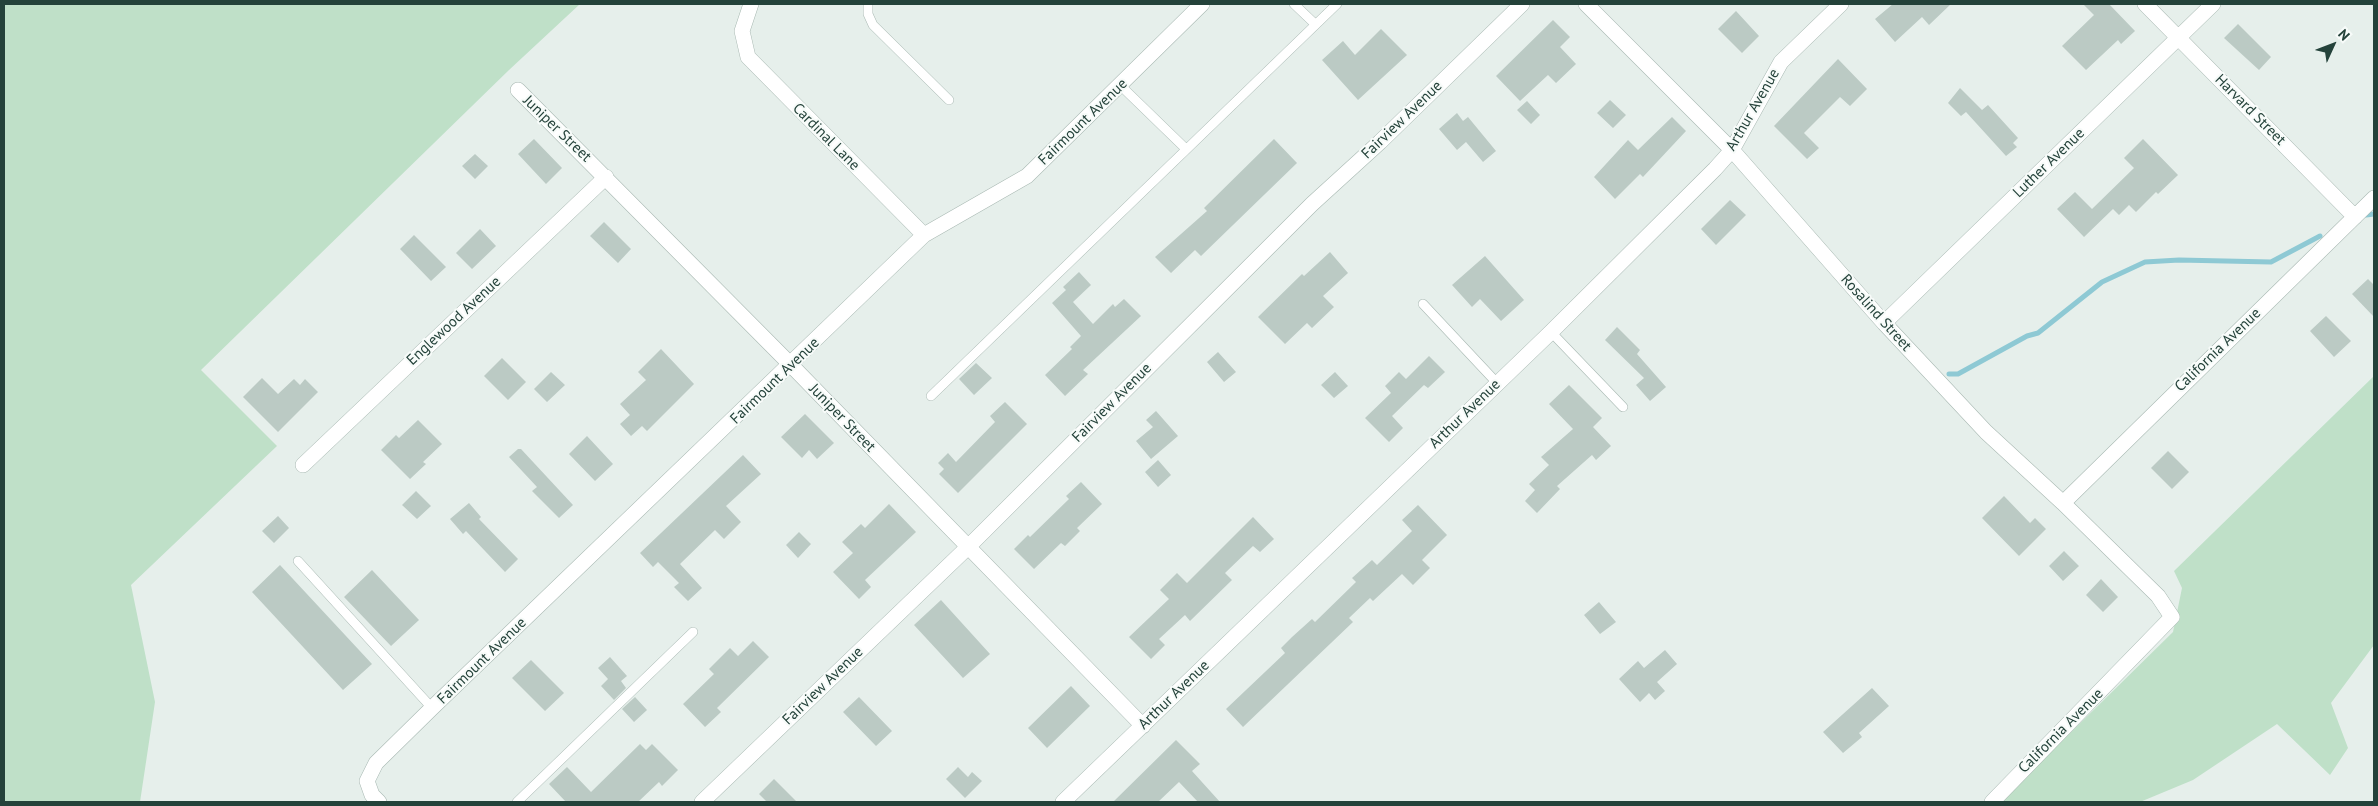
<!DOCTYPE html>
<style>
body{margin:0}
#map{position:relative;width:2378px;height:806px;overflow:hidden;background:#e6efeb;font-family:"PT Sans",sans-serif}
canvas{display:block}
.frame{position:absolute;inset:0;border:5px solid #24423a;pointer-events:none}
.north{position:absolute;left:2308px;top:20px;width:50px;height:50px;-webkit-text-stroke:4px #f7fbf9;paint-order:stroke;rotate:47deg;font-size:14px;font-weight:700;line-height:20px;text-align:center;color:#24423a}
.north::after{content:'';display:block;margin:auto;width:18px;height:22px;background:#24423a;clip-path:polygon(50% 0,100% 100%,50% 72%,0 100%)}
</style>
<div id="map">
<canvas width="2378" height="806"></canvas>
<div class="frame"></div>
<div class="north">N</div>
</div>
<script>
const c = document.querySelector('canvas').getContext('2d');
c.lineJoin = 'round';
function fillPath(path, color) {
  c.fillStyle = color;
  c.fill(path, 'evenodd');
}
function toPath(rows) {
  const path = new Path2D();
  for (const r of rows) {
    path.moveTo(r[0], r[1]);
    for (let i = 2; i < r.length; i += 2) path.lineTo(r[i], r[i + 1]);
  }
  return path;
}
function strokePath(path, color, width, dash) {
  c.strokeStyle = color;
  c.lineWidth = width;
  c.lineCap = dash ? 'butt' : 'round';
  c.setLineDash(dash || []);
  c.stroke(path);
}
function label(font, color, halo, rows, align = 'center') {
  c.font = font + ' "PT Sans",sans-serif';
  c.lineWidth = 4;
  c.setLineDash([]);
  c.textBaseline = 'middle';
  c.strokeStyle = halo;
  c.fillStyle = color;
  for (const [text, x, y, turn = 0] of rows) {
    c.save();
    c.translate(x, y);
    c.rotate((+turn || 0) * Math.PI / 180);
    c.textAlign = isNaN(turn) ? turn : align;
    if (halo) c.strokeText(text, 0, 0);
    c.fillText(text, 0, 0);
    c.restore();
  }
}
const green = toPath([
 [4,4,580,4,509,70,201,370,277,446,131,585,155,702,140,802,4,802],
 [2374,376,2374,645,2331,703,2348,748,2330,775,2277,724,2193,780,2140,802,2000,802,2173,632,2182,588,2174,571]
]);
const stream = toPath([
 [2366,215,2374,214],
 [1949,374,1958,374,2027,336,2038,333,2102,282,2145,262,2179,260,2271,262,2320,236]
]);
const building = toPath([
 [1893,4,1951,4,1929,25,1922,17,1895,42,1875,19],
 [2083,4,2109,4,2135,31,2121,44,2118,40,2086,70,2062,46,2094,15],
 [1736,11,1759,36,1742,53,1718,29],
 [1553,20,1570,37,1560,47,1576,64,1556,83,1548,75,1520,101,1496,76],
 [2238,24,2271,57,2259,70,2224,38],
 [1381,29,1407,55,1358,100,1322,60,1343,41,1355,55],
 [1838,59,1867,89,1850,106,1840,97,1804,133,1819,148,1807,159,1774,126],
 [1960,88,1982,110,1988,105,2018,138,2013,143,2017,147,2006,156,1966,112,1961,116,1948,103],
 [1610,100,1626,115,1613,128,1597,113],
 [1527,101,1540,115,1531,124,1517,110],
 [1457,113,1463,121,1468,117,1496,151,1483,162,1466,142,1457,150,1439,129],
 [1672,117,1686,131,1643,177,1640,174,1615,199,1594,177,1628,140,1638,150],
 [534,139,562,168,546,184,518,154],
 [1274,139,1297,163,1201,256,1195,250,1171,273,1155,257,1207,211,1204,208],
 [2143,139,2178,175,2158,194,2156,192,2136,212,2129,205,2119,215,2113,209,2084,237,2057,209,2075,192,2092,209,2134,168,2124,158],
 [475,154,488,166,475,179,462,166],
 [1730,200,1746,215,1716,245,1701,229],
 [604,222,631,249,618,263,590,236],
 [480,229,496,246,472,269,456,253],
 [414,235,446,267,431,281,400,249],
 [1330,252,1348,273,1323,296,1334,307,1312,328,1307,323,1285,344,1258,317,1302,274,1304,276],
 [1485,256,1524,300,1501,321,1480,299,1472,307,1452,285],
 [1079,272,1091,285,1073,302,1093,324,1113,304,1115,307,1124,299,1141,316,1083,370,1088,374,1065,396,1045,375,1072,349,1070,347,1081,336,1052,303,1066,290,1063,287],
 [2368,279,2374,285,2374,317,2352,294],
 [2326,316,2351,341,2334,357,2310,331],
 [1617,327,1640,350,1637,354,1666,387,1650,401,1636,385,1644,378,1605,340],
 [661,349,694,384,647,431,642,426,631,436,620,424,630,415,620,404,646,380,638,372],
 [1218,352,1236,372,1224,382,1207,362],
 [1429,356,1445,372,1428,388,1424,385,1392,416,1403,428,1389,442,1365,418,1391,393,1385,386,1399,372,1406,379],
 [502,358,526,382,508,400,484,376],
 [976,363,992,378,974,395,959,379],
 [551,372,565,385,547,402,534,389],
 [1335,372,1348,386,1334,398,1321,385],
 [262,378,278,394,294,379,300,385,305,379,318,392,278,432,243,397],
 [1569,385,1602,418,1593,427,1611,446,1596,460,1592,455,1557,486,1560,489,1537,513,1525,501,1535,490,1529,484,1549,465,1541,457,1573,429,1549,404],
 [1005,402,1027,424,958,493,939,474,944,469,938,463,948,453,956,462,995,422,990,416],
 [1156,411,1178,436,1151,459,1136,441,1153,427,1146,420],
 [805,414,834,443,817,459,809,450,802,458,781,437],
 [418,420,442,444,423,462,426,464,410,479,381,450,396,435,399,438],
 [587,436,613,464,595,481,569,454],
 [518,449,521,449,573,505,559,518,532,491,537,487,509,457],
 [2168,451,2189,472,2172,489,2151,468],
 [743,455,761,474,726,506,741,522,724,539,715,530,680,564,702,588,688,601,674,587,679,583,658,562,653,567,640,553],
 [1158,460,1171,475,1158,487,1145,472],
 [1081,482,1102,504,1077,528,1080,531,1065,546,1061,543,1034,569,1014,549,1028,535,1030,537,1069,499,1066,496],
 [416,491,431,506,417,519,402,505],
 [2004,496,2030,523,2035,518,2046,529,2019,556,1982,518],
 [469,503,481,517,479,519,518,559,505,572,466,531,463,534,450,519],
 [889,504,916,532,865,580,871,587,859,599,833,572,853,553,842,542,861,524,865,528],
 [1418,505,1447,535,1422,560,1430,568,1413,585,1402,574,1373,601,1370,598,1349,618,1353,622,1243,727,1226,709,1285,653,1281,648,1292,637,1312,619,1315,622,1356,582,1352,578,1372,560,1377,565,1412,531,1402,520],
 [278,516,289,528,274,543,262,531],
 [1253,517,1274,539,1260,552,1253,546,1225,573,1232,580,1190,621,1185,615,1159,639,1165,645,1151,659,1129,637,1169,599,1160,590,1177,573,1187,583],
 [799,532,811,544,798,558,786,545],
 [2064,551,2079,566,2063,581,2049,566],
 [280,565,372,664,343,690,252,592],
 [372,570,419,620,391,646,344,597],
 [2101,579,2118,597,2103,612,2086,595],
 [941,600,990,654,963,678,914,625],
 [1599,602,1616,622,1600,634,1584,615],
 [753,641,769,657,717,708,721,712,705,727,683,704,714,674,709,669,730,648,738,656],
 [1665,650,1677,664,1657,682,1665,691,1655,700,1649,693,1640,702,1619,679,1638,661,1644,668],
 [610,657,627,676,621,681,626,688,614,700,601,686,608,679,598,668],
 [531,660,564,693,545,711,512,678],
 [1071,686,1090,706,1047,748,1028,728],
 [1872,688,1889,706,1859,733,1862,737,1843,753,1823,732],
 [635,697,647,710,634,722,622,709],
 [859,697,892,731,876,746,843,712],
 [1176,740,1200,764,1192,771,1220,802,1198,802,1179,782,1158,802,1113,802],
 [640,744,646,750,652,744,678,770,662,786,659,782,638,802,566,802,549,784,567,767,591,792],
 [958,767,968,777,972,772,982,781,965,798,946,779],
 [774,779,797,802,767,802,759,794]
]);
const lane = toPath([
 [868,4,868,14,873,25,949,100],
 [1294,4,1315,24],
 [1120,85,1186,149],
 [1423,304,1497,383],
 [1551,332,1623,407],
 [931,396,1337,4],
 [298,561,432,708],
 [517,802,693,632]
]);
const street = toPath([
 [751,4,742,31,748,57,924,235],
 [1586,4,1732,150,1884,323,1986,432,2063,503,2158,596,2172,617,1992,802],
 [2145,4,2355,217],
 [518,90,791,365,1143,726],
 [1884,323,2213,4],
 [303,465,606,177],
 [2063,503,2374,198],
 [379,802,372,795,367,781,376,763,432,708,924,235,1027,176,1202,4],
 [702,802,968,547,1312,204,1380,142,1522,4],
 [1063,802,1551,332,1715,169,1732,150,1781,62,1841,4]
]);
const streetNames = [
 ["Arthur Avenue",1753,110,-60],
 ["Harvard Street",2250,110,45],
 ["Fairview Avenue",1402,120,-44],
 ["Fairmount Avenue",1083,122,-44],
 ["Juniper Street",557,129,44],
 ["Cardinal Lane",826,137,45],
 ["Luther Avenue",2049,163,-44],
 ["Rosalind Street",1876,313,48],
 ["Englewood Avenue",454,321,-43],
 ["California Avenue",2218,350,-44],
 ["Fairmount Avenue",775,381,-44],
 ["Fairview Avenue",1112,403,-45],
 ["Arthur Avenue",1465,414,-44],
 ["Juniper Street",842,418,46],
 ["Fairmount Avenue",482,661,-44],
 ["Fairview Avenue",823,686,-44],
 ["Arthur Avenue",1174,695,-44],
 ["California Avenue",2061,731,-45]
];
fillPath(green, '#bfe0c8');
strokePath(stream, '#8ec9d4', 5);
fillPath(building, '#bbcac4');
strokePath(lane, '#a8b8b2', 10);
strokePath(street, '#a8b8b2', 16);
strokePath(lane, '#fff', 9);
strokePath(street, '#fff', 15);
label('15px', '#24423a', '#f7fbf9', streetNames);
</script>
